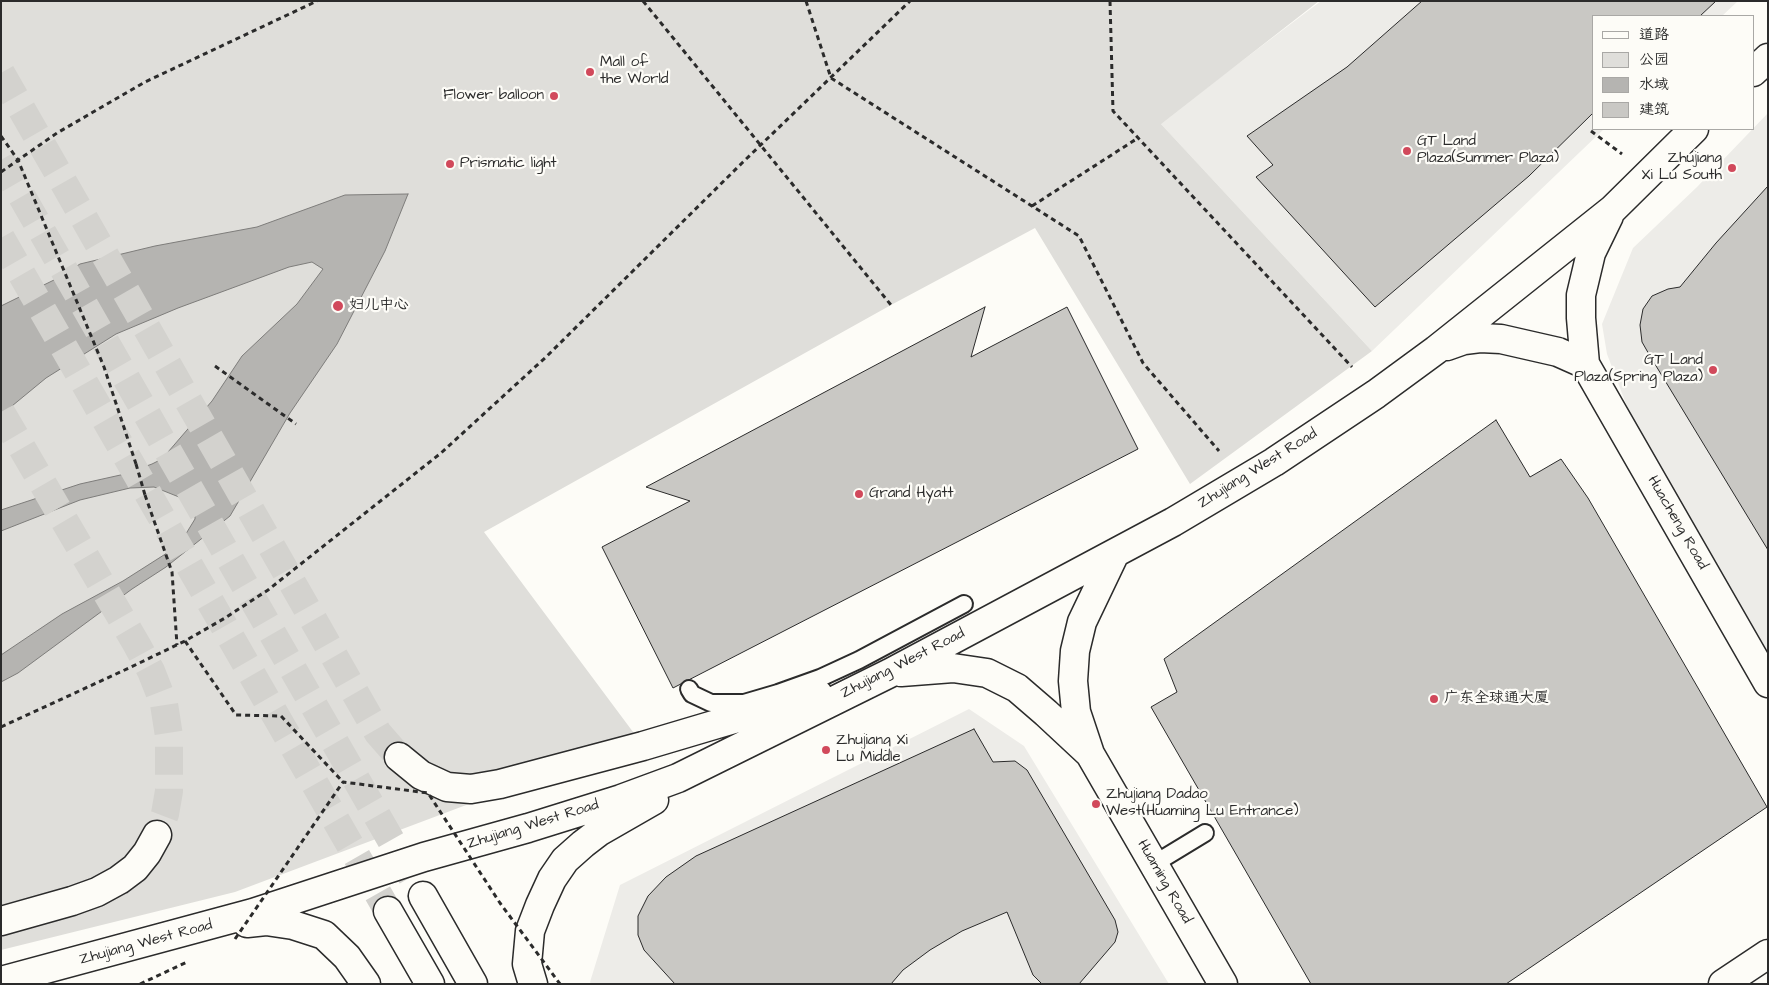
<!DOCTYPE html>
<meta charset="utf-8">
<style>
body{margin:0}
#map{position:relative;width:1769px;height:985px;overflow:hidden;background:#fdfcf7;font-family:"Architects Daughter","LXGW WenKai TC",sans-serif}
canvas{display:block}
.frame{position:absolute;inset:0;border:2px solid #2b2b2b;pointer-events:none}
.legend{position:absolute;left:1592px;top:15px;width:162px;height:115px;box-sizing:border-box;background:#fdfcf7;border:1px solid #a9a8a5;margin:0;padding:6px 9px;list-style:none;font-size:15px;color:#2b2b2b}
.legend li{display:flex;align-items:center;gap:10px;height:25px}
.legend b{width:25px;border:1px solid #a9a8a5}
</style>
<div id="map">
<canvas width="1769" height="985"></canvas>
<div class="frame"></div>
<ul class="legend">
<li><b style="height:6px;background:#fdfcf7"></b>道路</li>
<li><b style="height:14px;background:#dfdeda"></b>公园</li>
<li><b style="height:14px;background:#b5b4b1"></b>水域</li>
<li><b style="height:14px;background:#c9c8c4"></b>建筑</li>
</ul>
</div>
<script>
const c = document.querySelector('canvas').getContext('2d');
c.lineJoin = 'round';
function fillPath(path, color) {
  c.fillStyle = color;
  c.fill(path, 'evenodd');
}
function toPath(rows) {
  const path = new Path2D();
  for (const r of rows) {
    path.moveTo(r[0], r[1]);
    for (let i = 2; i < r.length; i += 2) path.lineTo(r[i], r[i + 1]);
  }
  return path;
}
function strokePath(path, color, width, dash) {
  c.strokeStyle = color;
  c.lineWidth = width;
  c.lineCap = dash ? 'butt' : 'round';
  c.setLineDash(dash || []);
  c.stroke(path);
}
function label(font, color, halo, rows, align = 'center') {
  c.font = font + ' "Architects Daughter","LXGW WenKai TC",sans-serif';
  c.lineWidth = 4.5;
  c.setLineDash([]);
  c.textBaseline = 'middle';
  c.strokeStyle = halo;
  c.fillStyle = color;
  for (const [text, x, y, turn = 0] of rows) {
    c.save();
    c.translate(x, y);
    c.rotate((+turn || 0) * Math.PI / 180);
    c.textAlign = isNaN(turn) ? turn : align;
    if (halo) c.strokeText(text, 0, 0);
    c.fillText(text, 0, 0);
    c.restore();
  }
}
const built = toPath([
 [1321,1,1738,1,1722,16,1593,16,1593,129,1604,129,1372,351,1160,123],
 [1768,113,1768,657,1636,430,1607,354,1602,324,1633,248,1697,187],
 [969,709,1024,746,1169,984,591,984,590,982,620,885]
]);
const green = toPath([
 [1,1,1319,1,1161,124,1372,351,1190,484,1035,228,891,305,484,532,639,740,235,892,1,950]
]);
const water = toPath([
 [408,194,385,251,337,344,290,413,230,516,166,567,132,589,18,673,1,682,1,655,62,614,123,581,167,553,184,537,195,519,195,508,189,501,154,487,130,488,80,500,1,531,1,510,80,484,125,474,152,464,162,459,212,401,242,356,297,304,323,269,312,262,289,267,178,308,116,334,46,378,1,415,1,306,56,279,80,264,155,246,257,227,345,195,408,194]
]);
const building = toPath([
 [1422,1,1716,1,1700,16,1593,16,1593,113,1529,176,1375,307,1256,177,1273,165,1247,136,1347,67,1422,1],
 [1768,186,1768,550,1650,356,1642,342,1640,325,1643,309,1652,296,1668,289,1680,287,1716,243,1768,186],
 [985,307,971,357,1067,307,1138,449,673,688,602,547,690,501,646,487,985,307],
 [1496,420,1530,477,1561,459,1588,498,1767,807,1506,984,1311,984,1151,707,1177,692,1164,659,1496,420],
 [974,729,993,762,1015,761,1027,770,1115,920,1118,932,1115,942,1079,984,1042,984,1033,975,1007,912,962,931,930,950,903,970,891,984,675,984,644,950,638,935,638,916,648,896,666,877,696,856,974,729]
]);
const secondaryTunnel = toPath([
 [1,73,378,733,399,757],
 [1,160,423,896],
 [1,238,388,911],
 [1,412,137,645,151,671,164,704,169,736,169,791,165,814,157,835]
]);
const path = toPath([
 [643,1,891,305],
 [806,1,831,78,1079,236,1143,363,1219,451],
 [1110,1,1113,111,1352,367],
 [1591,131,1622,154],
 [1,136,18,160,104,367,136,464],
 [1,172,57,133,145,82,317,1],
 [1032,206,1138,138],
 [145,495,172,572,177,645],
 [185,641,236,715,281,716,343,782],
 [1,727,129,668,185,641,225,618,268,590,441,453,546,357,742,163,910,1],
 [140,984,187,962]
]);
const lane = toPath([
 [689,689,692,694,711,703,744,703,778,693,820,678,859,660,964,604],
 [1154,864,1205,833]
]);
const secondary = toPath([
 [1753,72,1768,58],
 [1609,216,1591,253,1581,295,1581,318,1585,364,1768,683],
 [1447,346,1464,340,1480,338,1501,339,1558,352,1585,364],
 [1115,553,1082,622,1075,651,1073,681,1076,712,1090,754,1223,984],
 [901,672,953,668,987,673,1017,688,1046,713,1090,754],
 [399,757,421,775,447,787,471,789,500,784,643,746,818,694],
 [423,896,473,984],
 [388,911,430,984],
 [1,921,72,901,97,892,119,880,135,868,147,853,157,835],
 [247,923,266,921,293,925,324,935,347,957,366,984],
 [1,981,253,913,424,857,528,828,621,799,678,778,890,673,1173,522,1274,462,1376,394,1436,350,1613,209,1694,129],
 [533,984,527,964,530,931,540,905,552,879,565,860,583,844,600,831,654,800],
 [1723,984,1768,954]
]);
const pathBridge = toPath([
 [215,366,296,424],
 [136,464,145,495],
 [235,939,343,782,428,793,500,903,560,984]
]);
const markers = [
 [590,72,5,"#d1495b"],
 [554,96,5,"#d1495b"],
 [1407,151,5,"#d1495b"],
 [450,164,5,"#d1495b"],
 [1732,168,5,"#d1495b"],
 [338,306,6,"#d1495b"],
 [1713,370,5,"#d1495b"],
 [859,494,5,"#d1495b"],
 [1434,699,5,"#d1495b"],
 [826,750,5,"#d1495b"],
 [1096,804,5,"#d1495b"]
];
const poiNames = [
 ["Mall of",600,63],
 ["the World",600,80],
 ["Flower balloon",544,96,"right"],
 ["GT Land",1417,142],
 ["Plaza(Summer Plaza)",1417,159],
 ["Zhujiang",1722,159,"right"],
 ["Xi Lu South",1722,176,"right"],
 ["Prismatic light",460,164],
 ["妇儿中心",349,306],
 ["GT Land",1703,361,"right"],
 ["Plaza(Spring Plaza)",1703,378,"right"],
 ["Grand Hyatt",869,494],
 ["广东全球通大厦",1444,699],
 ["Zhujiang Xi",836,741],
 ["Lu Middle",836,758],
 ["Zhujiang Dadao",1106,795],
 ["West(Huaming Lu Entrance)",1106,812]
];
const streetNames = [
 ["Zhujiang West Road",1258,469,-32],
 ["Huacheng Road",1677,523,60],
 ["Zhujiang West Road",903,664,-27],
 ["Zhujiang West Road",533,825,-17],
 ["Huaming Road",1164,882,60],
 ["Zhujiang West Road",146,943,-15]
];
fillPath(built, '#edece8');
fillPath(green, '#dfdeda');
fillPath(water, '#b5b4b1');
strokePath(water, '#7e7d7b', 1);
fillPath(building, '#c9c8c4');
strokePath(building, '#2b2b2b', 1);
strokePath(secondaryTunnel, '#d3d2ce', 28, [28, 14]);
strokePath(lane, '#2b2b2b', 20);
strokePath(secondary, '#2b2b2b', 31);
strokePath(path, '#2b2b2b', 3, [5, 4]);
strokePath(lane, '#fdfcf7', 16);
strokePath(secondary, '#fdfcf7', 28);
strokePath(pathBridge, '#2b2b2b', 3, [5, 4]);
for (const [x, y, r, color] of markers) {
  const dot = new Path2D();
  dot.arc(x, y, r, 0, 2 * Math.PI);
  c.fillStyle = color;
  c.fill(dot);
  strokePath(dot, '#fdfcf7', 2);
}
label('15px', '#2b2b2b', '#fdfcf7', poiNames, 'left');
label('15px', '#2b2b2b', '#fdfcf7', streetNames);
</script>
